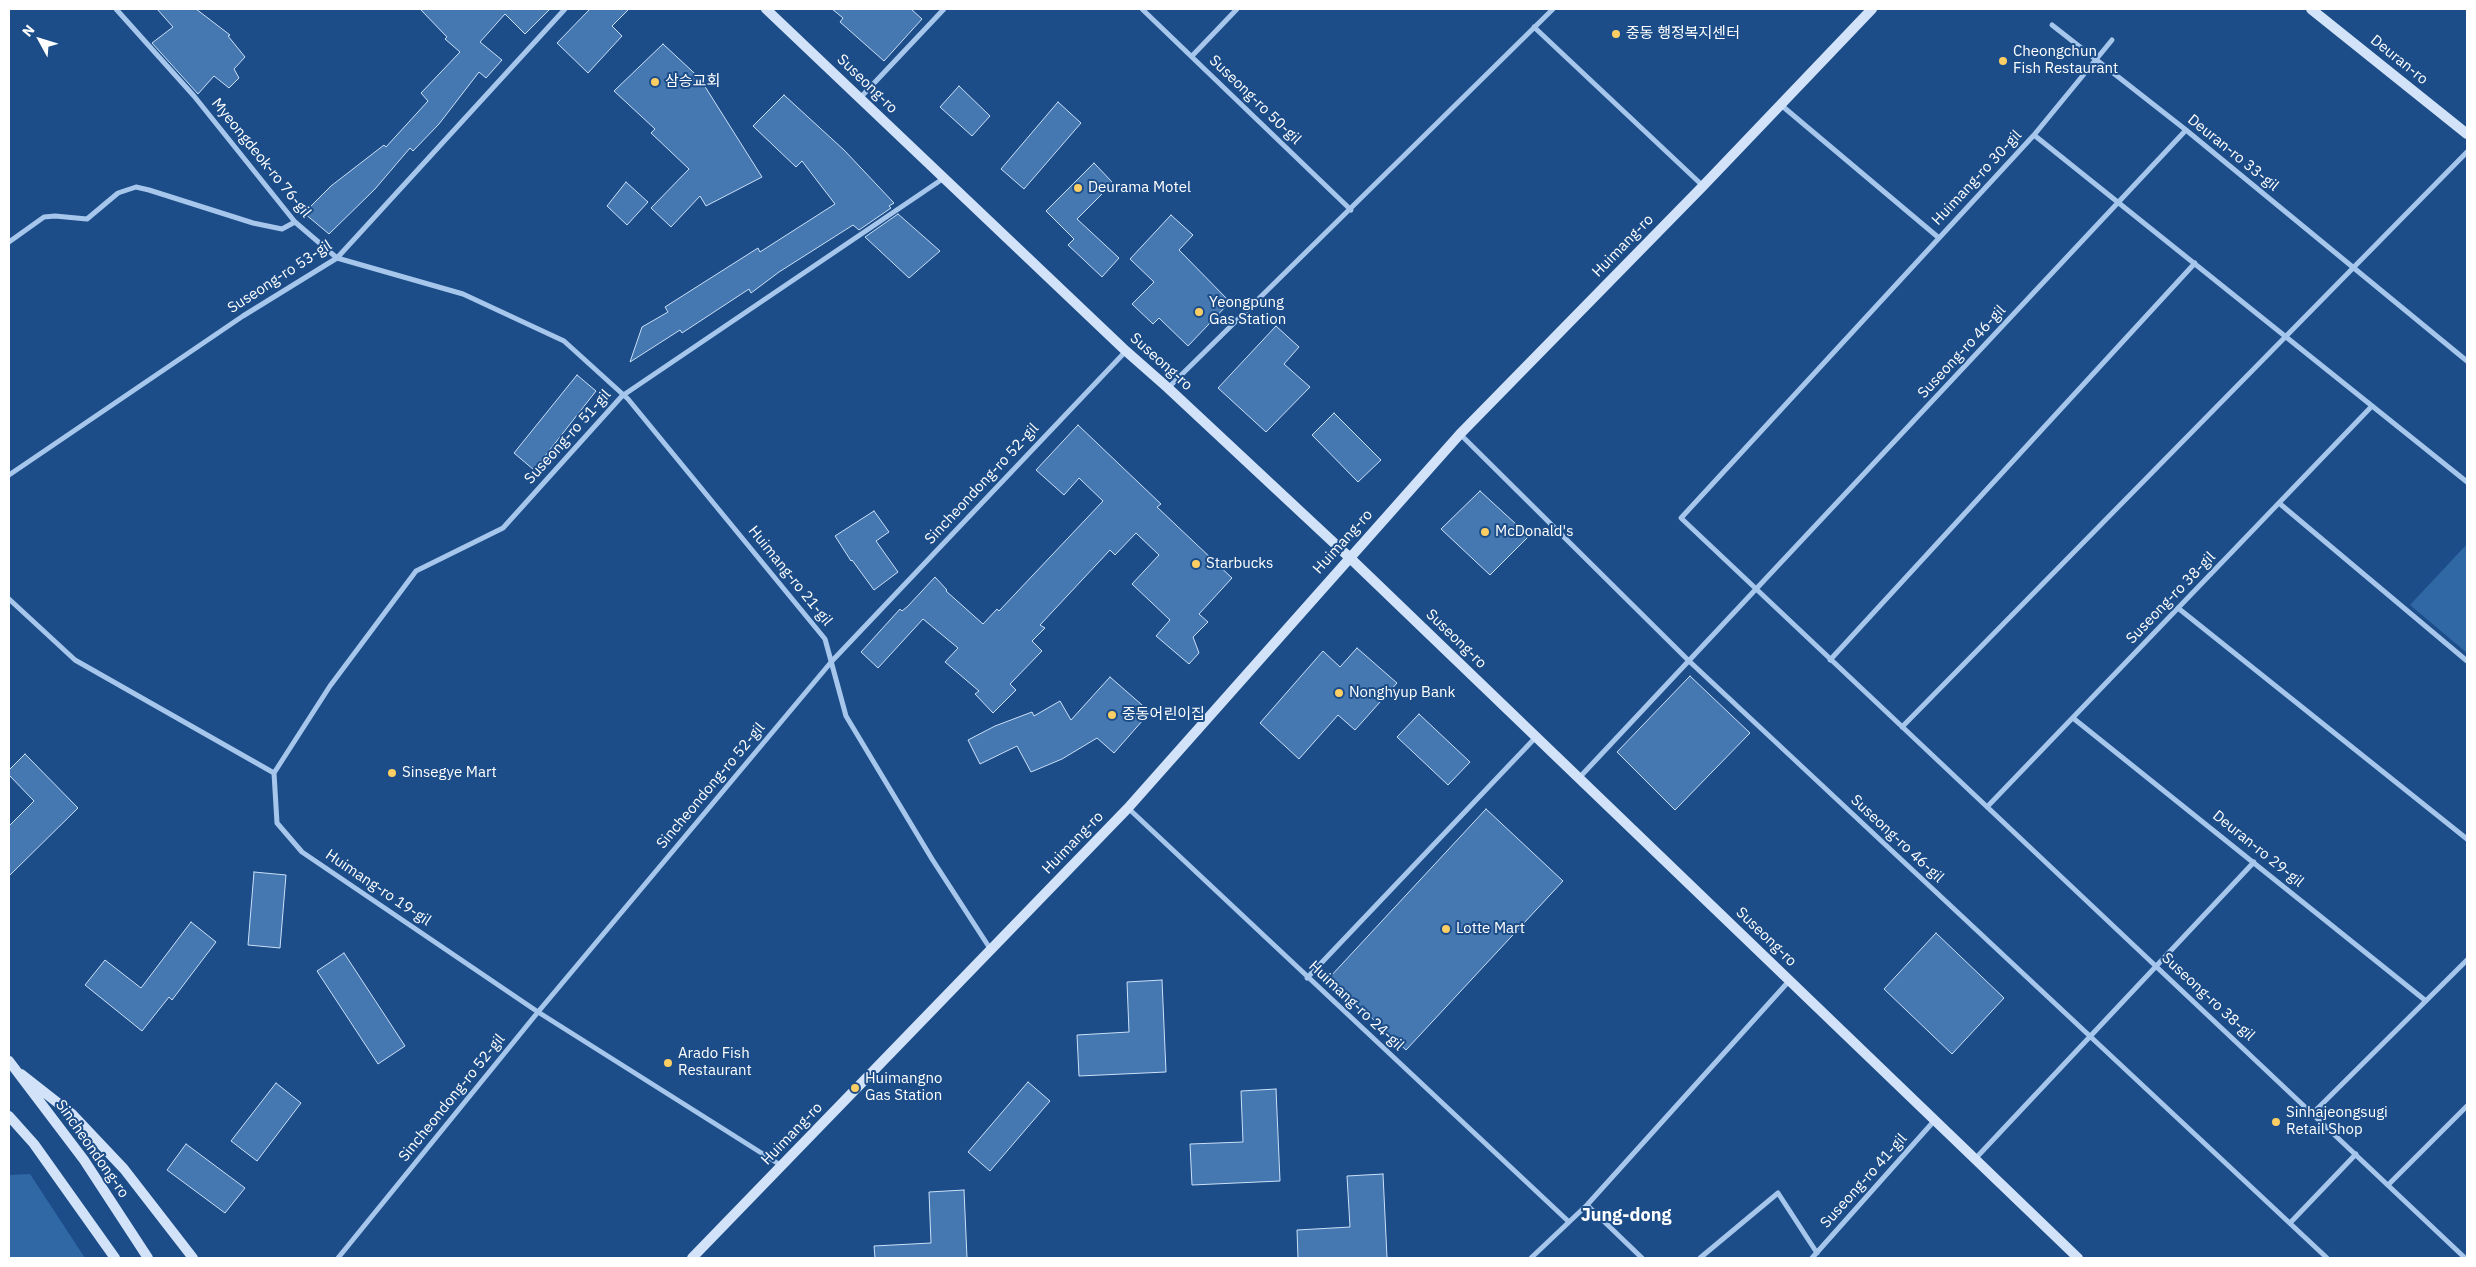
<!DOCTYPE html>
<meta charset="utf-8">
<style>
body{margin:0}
#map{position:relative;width:2476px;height:1267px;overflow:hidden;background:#1c4d88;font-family:"IBM Plex Sans",sans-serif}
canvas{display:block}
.frame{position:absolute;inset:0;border:10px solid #fff;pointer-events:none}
.north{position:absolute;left:15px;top:15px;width:50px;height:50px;-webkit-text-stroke:4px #1c4d88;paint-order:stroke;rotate:309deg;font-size:14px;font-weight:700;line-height:20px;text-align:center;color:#fff}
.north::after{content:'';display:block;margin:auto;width:18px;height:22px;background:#fff;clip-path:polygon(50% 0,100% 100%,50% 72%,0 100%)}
</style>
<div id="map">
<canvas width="2476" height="1267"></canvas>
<div class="frame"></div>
<div class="north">N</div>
</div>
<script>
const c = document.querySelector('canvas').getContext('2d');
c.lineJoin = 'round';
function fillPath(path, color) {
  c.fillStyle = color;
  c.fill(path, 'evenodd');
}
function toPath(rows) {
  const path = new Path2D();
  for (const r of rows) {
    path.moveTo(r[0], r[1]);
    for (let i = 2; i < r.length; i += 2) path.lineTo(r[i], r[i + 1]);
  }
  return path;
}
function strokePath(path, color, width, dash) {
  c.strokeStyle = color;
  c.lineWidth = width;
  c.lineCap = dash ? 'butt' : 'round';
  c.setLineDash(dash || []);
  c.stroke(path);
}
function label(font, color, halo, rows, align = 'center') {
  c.font = font + ' "IBM Plex Sans","Noto Sans KR",sans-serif';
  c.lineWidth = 4;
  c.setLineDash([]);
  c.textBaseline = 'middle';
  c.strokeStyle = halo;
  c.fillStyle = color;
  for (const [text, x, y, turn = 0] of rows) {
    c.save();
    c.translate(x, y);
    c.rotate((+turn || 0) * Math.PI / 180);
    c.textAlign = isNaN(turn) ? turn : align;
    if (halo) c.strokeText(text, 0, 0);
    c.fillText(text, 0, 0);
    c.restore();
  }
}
const green = toPath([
 [2467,544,2467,653,2410,605],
 [30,1174,85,1258,9,1258,9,1175]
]);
const building = toPath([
 [157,9,196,9,230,35,228,36,245,57,234,69,239,78,229,88,214,76,198,94,152,43,173,27,157,9],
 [420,9,550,9,525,34,505,14,480,42,502,60,486,78,479,72,439,124,413,151,410,148,375,189,329,234,304,213,331,186,384,145,386,147,428,101,421,93,460,52,445,39,447,37,420,9],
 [590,9,629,9,612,26,622,36,588,73,557,43,590,9],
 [832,9,911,9,922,19,884,61,840,22,843,18,832,9],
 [663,44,706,84,704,85,762,177,706,206,700,196,671,227,651,208,689,169,651,133,655,129,614,91,663,44],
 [959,86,990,116,972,136,940,107,959,86],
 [784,95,844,150,894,203,889,206,891,208,859,230,853,225,779,272,751,293,749,289,682,333,680,330,630,362,642,327,668,312,665,307,758,248,760,252,835,204,802,161,796,167,753,126,784,95],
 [1058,102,1081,123,1024,189,1001,169,1058,102],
 [1094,163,1113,183,1077,219,1119,258,1102,277,1068,245,1074,239,1046,211,1094,163],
 [626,182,648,202,627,225,607,206,626,182],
 [898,214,940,251,909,278,865,237,898,214],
 [1171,215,1193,235,1179,250,1230,302,1188,346,1159,318,1153,324,1132,304,1154,282,1130,259,1171,215],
 [1276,326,1299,347,1284,364,1310,387,1266,432,1218,388,1276,326],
 [577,375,596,391,534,470,514,453,577,375],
 [1334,413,1381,460,1358,482,1312,435,1334,413],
 [1078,425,1161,504,1157,507,1232,578,1199,614,1208,622,1193,637,1199,653,1189,664,1156,636,1170,620,1132,584,1159,555,1136,533,1115,555,1110,550,1040,625,1045,628,1032,641,1042,651,1010,684,1016,690,993,713,975,694,979,691,945,662,958,648,923,619,878,668,861,652,900,609,902,611,908,606,935,577,947,590,946,591,983,624,997,609,999,611,1103,501,1079,478,1064,495,1036,470,1078,425],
 [1480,491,1529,536,1490,575,1441,529,1480,491],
 [874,511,889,532,876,541,898,572,874,590,852,560,851,561,835,536,874,511],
 [1357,648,1397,683,1355,730,1338,715,1299,759,1260,723,1323,651,1340,667,1357,648],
 [1690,676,1750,733,1675,810,1617,752,1690,676],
 [1110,677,1150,712,1114,753,1097,738,1062,759,1031,772,1017,746,980,764,968,740,995,726,1032,712,1034,716,1060,701,1071,720,1110,677],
 [1419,714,1470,762,1448,785,1397,737,1419,714],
 [25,754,78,808,9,876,9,826,34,801,9,775,9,770,25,754],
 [1486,809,1563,881,1406,1050,1329,978,1486,809],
 [254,872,286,875,280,948,248,945,254,872],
 [191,922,216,942,172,1000,169,997,142,1031,85,985,105,960,141,988,191,922],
 [1936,933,2004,998,1952,1054,1884,989,1936,933],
 [344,953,405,1046,378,1064,317,971,344,953],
 [1162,980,1166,1072,1079,1076,1077,1035,1129,1032,1127,982,1162,980],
 [1028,1082,1050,1101,990,1171,968,1152,1028,1082],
 [276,1083,301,1103,257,1161,231,1141,276,1083],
 [1276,1089,1280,1181,1192,1185,1190,1144,1243,1142,1241,1091,1276,1089],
 [186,1144,245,1188,225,1213,167,1170,186,1144],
 [1383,1174,1387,1258,1298,1258,1297,1230,1350,1227,1347,1176,1383,1174],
 [964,1190,967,1258,875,1258,874,1246,931,1243,929,1192,964,1190]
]);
const street = toPath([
 [116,9,194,96,295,222,337,258,463,294,564,341,628,399,825,639,846,716,932,859,991,950],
 [1142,9,1351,210],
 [2052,25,2186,130,2467,361],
 [1534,27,1703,186],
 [1192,56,1237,9],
 [860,98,944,9],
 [1781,105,1939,238],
 [2034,135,2112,40],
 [9,242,44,217,55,216,87,219,118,193,136,187,149,190,253,223,282,229,295,222],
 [1168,388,1553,9],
 [1460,434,1688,660,2327,1258],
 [9,475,243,316,337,258,565,9],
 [2279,503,2467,661],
 [9,599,75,660,274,773],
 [2178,608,2467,839],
 [1830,660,2195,263],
 [2073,718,2426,1001],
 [1902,727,2467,152],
 [274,773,330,686,416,571,503,528,622,396,944,178],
 [274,773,277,823,302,852,538,1012,782,1166],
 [1579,778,2186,130],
 [1987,807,2372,406],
 [1128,808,1568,1221],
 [1307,978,1536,737],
 [2313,1113,2467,960],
 [1975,1159,2254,862],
 [2388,1185,2467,1106],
 [1587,1205,1642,1258],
 [2290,1223,2356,1154],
 [338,1258,538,1012,832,661,1126,351],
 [1531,1258,1587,1205,1789,981],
 [1700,1258,1778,1193,1817,1253],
 [1812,1258,1934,1121],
 [2465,1258,1681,518,2034,135,2467,482]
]);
const secondary = toPath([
 [766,9,1126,351,1168,388,1349,557,2078,1258],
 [2311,9,2467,134],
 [9,1061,84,1160,148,1258],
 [21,1074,72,1114,124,1169,193,1258],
 [9,1116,34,1144,115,1258],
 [692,1258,1128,808,1460,434,1703,186,1872,9]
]);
const markers = [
 [1616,34,5,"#fcce63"],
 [2003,61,5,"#fcce63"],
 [655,82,5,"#fcce63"],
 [1078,188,5,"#fcce63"],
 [1199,312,5,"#fcce63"],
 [1485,532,5,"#fcce63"],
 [1196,564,5,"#fcce63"],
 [1339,693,5,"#fcce63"],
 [1112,715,5,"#fcce63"],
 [392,773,5,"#fcce63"],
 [1446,929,5,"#fcce63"],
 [668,1063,5,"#fcce63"],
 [855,1088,5,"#fcce63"],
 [2276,1122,5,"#fcce63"]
];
const poiNames = [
 ["중동 행정복지센터",1626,34],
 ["Cheongchun",2013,52],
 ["Fish Restaurant",2013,69],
 ["삼승교회",665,82],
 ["Deurama Motel",1088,188],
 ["Yeongpung",1209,303],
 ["Gas Station",1209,320],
 ["McDonald's",1495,532],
 ["Starbucks",1206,564],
 ["Nonghyup Bank",1349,693],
 ["중동어린이집",1122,715],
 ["Sinsegye Mart",402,773],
 ["Lotte Mart",1456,929],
 ["Arado Fish",678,1054],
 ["Restaurant",678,1071],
 ["Huimangno",865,1079],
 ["Gas Station",865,1096],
 ["Sinhajeongsugi",2286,1113],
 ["Retail Shop",2286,1130]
];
const streetNames = [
 ["Deuran-ro",2399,60,39],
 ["Suseong-ro",867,84,44],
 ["Suseong-ro 50-gil",1255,100,44],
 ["Deuran-ro 33-gil",2233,153,39],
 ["Myeongdeok-ro 76-gil",261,158,51],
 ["Huimang-ro 30-gil",1977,178,-47],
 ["Huimang-ro",1623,246,-46],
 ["Suseong-ro 53-gil",280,277,-33],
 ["Suseong-ro 46-gil",1962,352,-47],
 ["Suseong-ro",1161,362,42],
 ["Suseong-ro 51-gil",568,437,-48],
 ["Sincheondong-ro 52-gil",982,484,-47],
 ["Huimang-ro",1343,542,-48],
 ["Huimang-ro 21-gil",790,576,51],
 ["Suseong-ro 38-gil",2171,598,-46],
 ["Suseong-ro",1456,639,44],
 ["Sincheondong-ro 52-gil",711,786,-50],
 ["Suseong-ro 46-gil",1897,839,43],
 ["Huimang-ro",1073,843,-46],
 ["Deuran-ro 29-gil",2258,849,39],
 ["Huimang-ro 19-gil",378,888,34],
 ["Suseong-ro",1766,937,44],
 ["Suseong-ro 38-gil",2208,997,43],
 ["Huimang-ro 24-gil",1356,1006,43],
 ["Sincheondong-ro 52-gil",452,1098,-51],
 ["Huimang-ro",792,1134,-46],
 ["Sincheondong-ro",92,1149,55],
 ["Suseong-ro 41-gil",1864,1181,-48]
];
const quarterNames = [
 ["Jung-dong",1626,1216]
];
fillPath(green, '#3067a5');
fillPath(building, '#4577b1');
strokePath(building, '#cbe0f8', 1);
strokePath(street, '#a6c6ec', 5);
strokePath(secondary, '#d2e3f9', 10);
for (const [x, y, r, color] of markers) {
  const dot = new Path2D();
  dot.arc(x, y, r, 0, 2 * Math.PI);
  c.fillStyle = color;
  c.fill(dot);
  strokePath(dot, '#1c4d88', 2);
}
label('15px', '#fff', '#1c4d88', poiNames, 'left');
label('15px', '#fff', '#1c4d88', streetNames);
label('bold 18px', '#fff', '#1c4d88', quarterNames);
</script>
